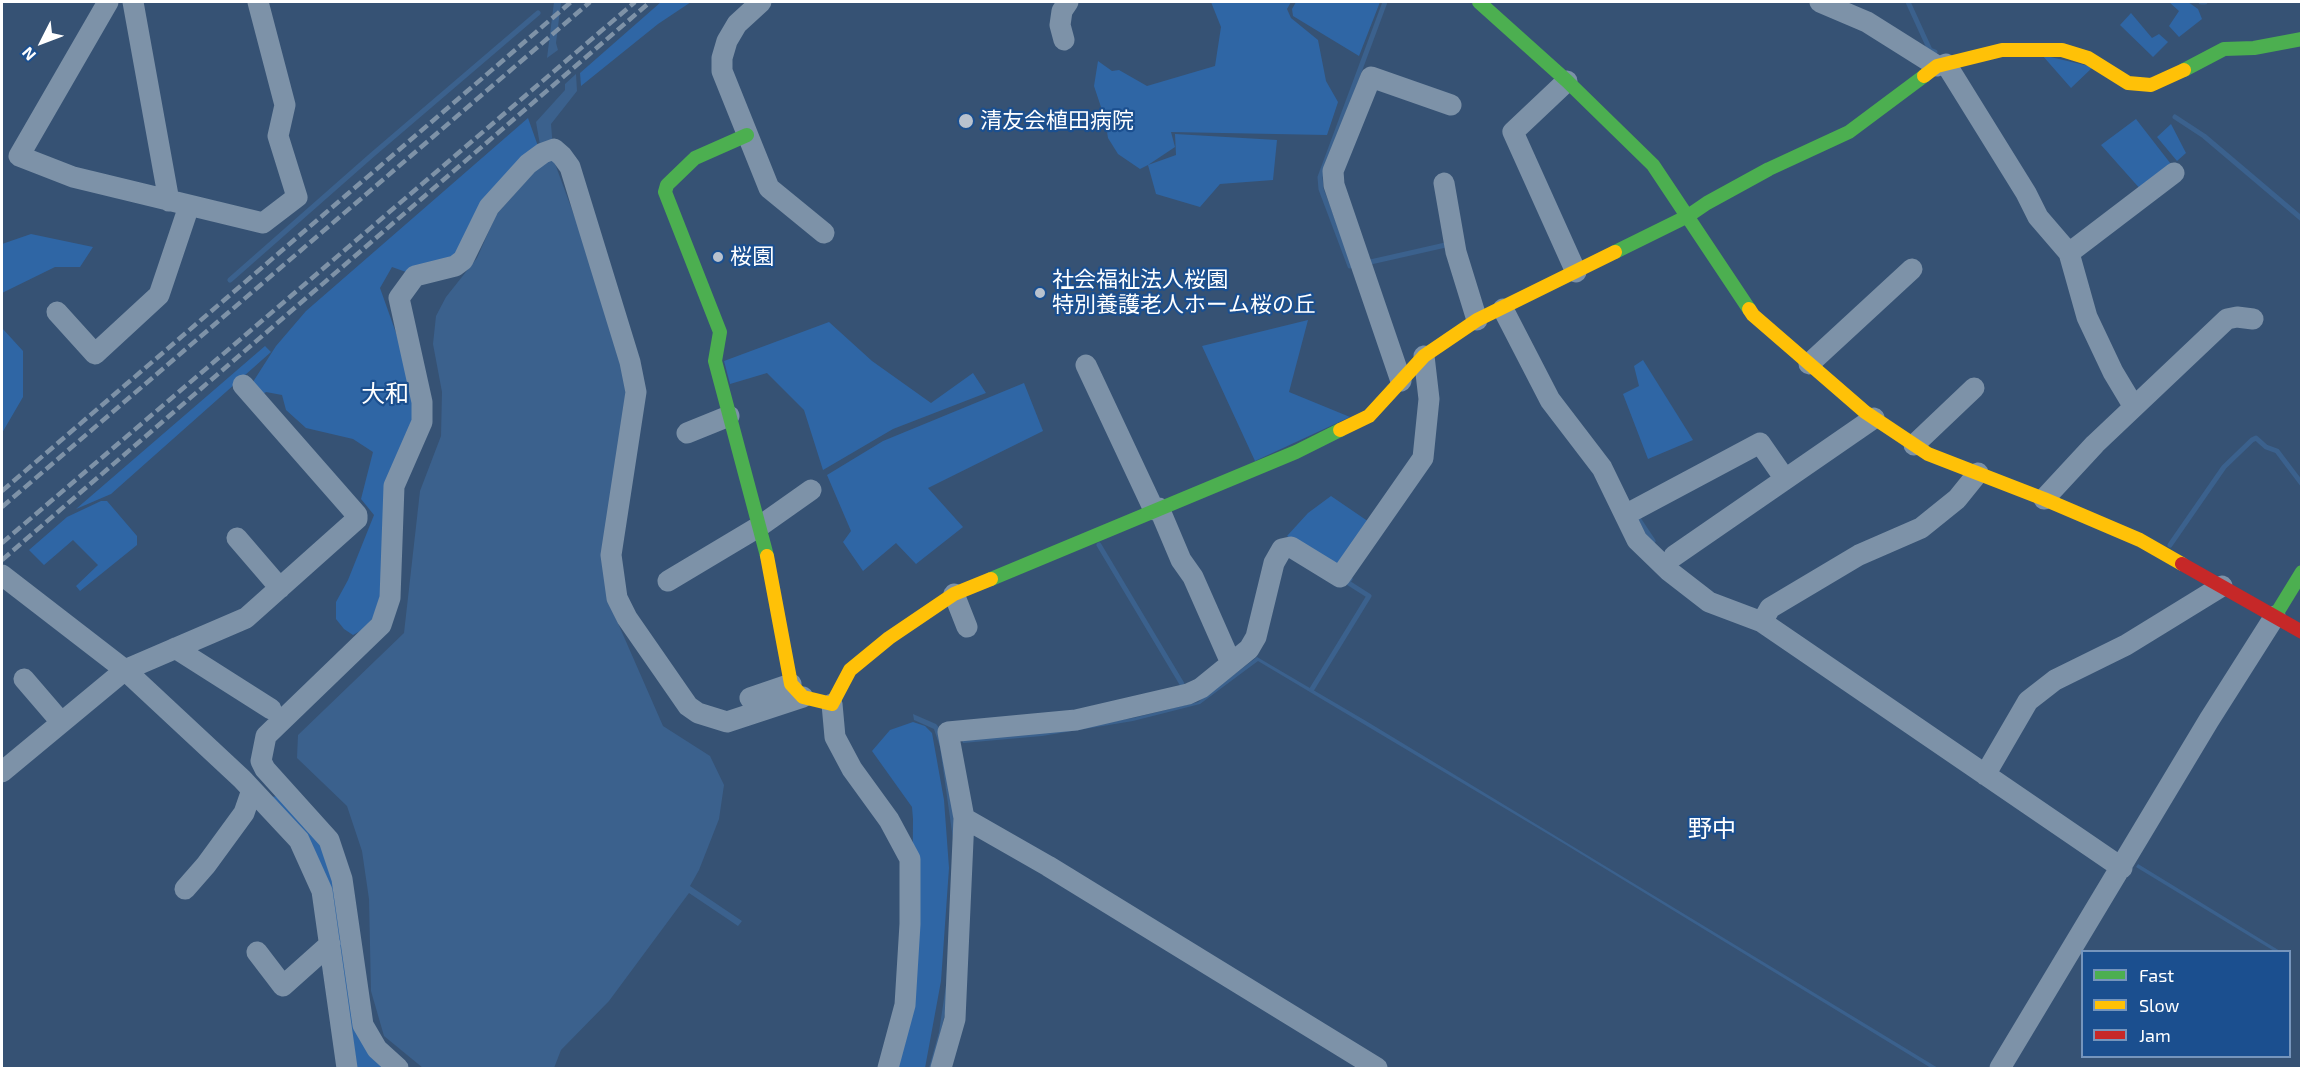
<!DOCTYPE html>
<meta charset="utf-8">
<style>
body{margin:0}
#map{position:relative;width:2303px;height:1070px;overflow:hidden;background:#365274;font-family:"Exo 2",sans-serif}
canvas{display:block}
.frame{position:absolute;inset:0;border:3px solid #fff;pointer-events:none}
.legend{position:absolute;left:2081px;top:950px;width:210px;height:108px;box-sizing:border-box;background:#1b4f8f;border:2px solid #7695bc;margin:0;padding:8px 10px;list-style:none;font-size:18px;color:#fff}
.legend li{display:flex;align-items:center;gap:12px;height:30px}
.legend b{width:30px;border:2px solid #7695bc}
.north{position:absolute;left:12px;top:12px;width:60px;height:60px;-webkit-text-stroke:4px #1b4f8f;paint-order:stroke;rotate:228deg;font-size:16px;font-weight:700;line-height:24px;text-align:center;color:#fff}
.north::after{content:'';display:block;margin:auto;width:21px;height:27px;background:#fff;clip-path:polygon(50% 0,100% 100%,50% 72%,0 100%)}
</style>
<div id="map">
<canvas width="2303" height="1070"></canvas>
<div class="frame"></div>
<ul class="legend">
<li><b style="height:8px;background:#4caf50"></b>Fast</li>
<li><b style="height:8px;background:#ffc107"></b>Slow</li>
<li><b style="height:8px;background:#c62828"></b>Jam</li>
</ul>
<div class="north">N</div>
</div>
<script>
const c = document.querySelector('canvas').getContext('2d');
c.lineJoin = 'round';
function fillPath(path, color) {
  c.fillStyle = color;
  c.fill(path, 'evenodd');
}
function toPath(rows) {
  const path = new Path2D();
  for (const r of rows) {
    path.moveTo(r[0], r[1]);
    for (let i = 2; i < r.length; i += 2) path.lineTo(r[i], r[i + 1]);
  }
  return path;
}
function strokePath(path, color, width, dash) {
  c.strokeStyle = color;
  c.lineWidth = width;
  c.lineCap = dash ? 'butt' : 'round';
  c.setLineDash(dash || []);
  c.stroke(path);
}
function label(font, color, halo, rows, align = 'center') {
  c.font = font + ' "Exo 2","Noto Sans JP",sans-serif';
  c.lineWidth = 4.5;
  c.setLineDash([]);
  c.textBaseline = 'middle';
  c.strokeStyle = halo;
  c.fillStyle = color;
  for (const [text, x, y, turn = 0] of rows) {
    c.save();
    c.translate(x, y);
    c.rotate((+turn || 0) * Math.PI / 180);
    c.textAlign = isNaN(turn) ? turn : align;
    if (halo) c.strokeText(text, 0, 0);
    c.fillText(text, 0, 0);
    c.restore();
  }
}
const green = toPath([
 [661,2,691,2,658,24,581,86,580,73],
 [1211,2,1291,2,1287,9,1291,18,1318,40,1326,81,1338,102,1327,135,1171,132,1175,147,1148,165,1176,155,1175,134,1277,140,1273,180,1220,184,1200,207,1156,194,1148,165,1140,169,1118,154,1108,138,1105,119,1094,86,1098,61,1112,71,1119,70,1147,86,1215,66,1221,27],
 [1296,2,1380,2,1359,56,1293,16,1292,9],
 [2169,2,2188,2,2198,9,2202,19,2179,37,2169,26,2179,11],
 [2131,13,2152,38,2159,34,2168,42,2153,57,2120,25],
 [2042,55,2093,67,2071,88],
 [528,118,539,149,460,256,406,272,392,267,380,288,411,375,413,423,385,586,376,615,362,630,353,635,344,629,336,619,336,602,348,580,374,515,361,499,373,452,353,439,306,428,286,410,282,395,266,392,260,396,251,385,276,346,306,311],
 [2136,119,2174,168,2142,191,2101,145],
 [2171,124,2186,153,2177,161,2157,137],
 [31,234,93,247,80,267,55,267,2,293,2,244],
 [1308,320,1289,392,1350,417,1255,461,1202,346],
 [829,322,872,361,931,403,973,373,986,393,893,429,823,470,804,410,767,373,730,384,724,361],
 [2,328,23,351,23,397,2,433],
 [265,346,271,352,111,494,76,509],
 [1643,360,1693,440,1648,459,1623,394,1639,386,1634,366],
 [1024,383,1043,431,928,488,963,527,916,564,896,543,863,571,843,542,851,531,827,475,883,441],
 [1331,496,1372,524,1338,568,1287,536,1308,513],
 [101,501,107,501,137,536,137,545,80,591,76,586,98,565,73,540,44,565,29,550,67,517],
 [913,722,925,726,932,733,944,800,949,868,941,981,925,1068,886,1068,912,945,913,819,912,807,872,751,890,730],
 [279,796,322,847,331,870,352,1009,391,1068,357,1068,318,858,270,797]
]);
const water = toPath([
 [554,2,561,2,556,43,558,50,547,58],
 [576,74,577,91,551,124,554,161,601,288,628,387,610,605,663,726,710,756,724,785,719,819,699,870,690,886,742,921,738,926,689,893,609,1001,561,1050,554,1068,423,1068,384,1036,371,991,369,899,362,851,347,806,297,758,298,735,404,633,420,491,441,436,442,392,433,344,436,316,446,297,477,258,496,215,543,162,536,122,565,90,565,84],
 [1257,657,1366,721,1938,1068,1931,1068,1563,843,1258,661,1200,704,1133,721,1042,736,963,743,962,740,1047,731,1133,718,1198,702],
 [913,714,936,724,942,731,956,837,948,1001,932,1068,929,1068,939,1032,946,985,953,874,953,839,940,747,934,729,914,720],
 [2138,864,2280,951,2274,951,2136,867]
]);
const stream = toPath([
 [1908,2,1930,50,1935,52],
 [2201,2,2205,2],
 [2175,117,2204,136,2302,219],
 [1366,263,1450,244],
 [1356,264,1350,266,1321,189,1320,177,1385,2],
 [230,280,372,155,538,13],
 [1635,514,1653,541],
 [1099,545,1182,684],
 [2170,545,2224,467,2252,440,2256,438,2266,447,2277,451,2302,484],
 [1312,689,1369,596,1347,582,1350,579]
]);
const street = toPath([
 [108,2,19,156,73,177,263,223,297,197,278,136,285,105,258,2],
 [133,2,169,201],
 [761,2,737,24,727,41,722,58,722,71,769,188,824,233],
 [1820,2,1867,22,1937,66],
 [1064,40,1060,25,1062,11,1068,2],
 [1946,64,2026,193,2038,217,2069,253,2087,317,2113,372,2134,407],
 [1567,81,1513,132,1576,272],
 [1444,183,1456,252,1477,320],
 [2069,253,2174,173],
 [1503,309,1550,400,1602,468,1637,540,1669,571,1709,602,1762,622,2122,868],
 [57,312,95,354,159,295,189,206],
 [1809,364,1912,269],
 [1086,365,1154,510],
 [1401,381,1334,185,1333,171,1371,77,1451,105],
 [687,433,729,416],
 [1914,445,1974,388],
 [2044,499,2095,444,2227,319,2237,317,2253,319],
 [1159,508,1181,560,1193,577,1231,663],
 [1625,515,1760,443,1785,479],
 [237,538,280,588],
 [1674,556,1874,418],
 [2,575,125,670,242,779,299,840,322,891,347,1068],
 [668,581,760,526,811,490],
 [954,594,967,627],
 [1762,622,1770,608,1859,555,1921,528,1957,499,1978,473],
 [175,648,271,709],
 [24,679,61,722],
 [750,698,791,684],
 [832,704,835,737,852,769,889,820,910,859,910,924,905,1005,888,1068],
 [2,772,125,670,246,618,357,519,357,515,243,385],
 [1985,775,2028,701,2055,680,2126,645,2222,586],
 [964,818,1048,866,1377,1068],
 [185,889,206,865,244,813,252,790],
 [257,952,283,986,330,944],
 [398,1068,377,1049,363,1025,342,879,329,840,265,769,261,761,266,736,381,625,390,598,394,486,422,422,422,402,399,298,415,276,455,266,463,260,489,207,528,164,543,153,554,149,562,156,570,167,630,362,636,392,611,555,617,598,627,618,688,706,698,713,727,722,803,697],
 [941,1068,955,1019,964,818,948,732,1076,720,1188,694,1201,688,1249,649,1256,637,1274,563,1282,549,1291,547,1340,577,1423,458,1429,399,1424,356],
 [2000,1068,2209,720,2275,616]
]);
const fast = toPath([
 [1479,2,1567,81,1653,165,1749,309],
 [2184,70,2224,49,2254,48,2302,39],
 [747,135,695,158,667,185,665,192,720,332,715,361,767,556],
 [1615,252,1688,216,1707,203,1769,169,1849,132,1924,76],
 [991,579,1296,452,1340,430],
 [2275,616,2302,572]
]);
const slow = toPath([
 [1924,76,1937,66,2002,50,2062,50,2088,58,2128,83,2151,85,2184,70],
 [1749,309,1753,315,1865,412,1928,454,2044,499,2140,540,2182,564],
 [1340,430,1369,416,1424,356,1477,320,1615,252],
 [767,556,791,684,803,697,832,704,850,670,889,638,954,594,991,579]
]);
const jam = toPath([
 [2182,564,2302,632]
]);
const rail = toPath([
 [2,491,571,2],
 [2,507,590,2],
 [2,543,635,2],
 [2,560,650,2]
]);
const markers = [
 [966,121,8,"#b9c2ce"],
 [718,257,6,"#b9c2ce"],
 [1040,293,6,"#b9c2ce"]
];
const poiNames = [
 ["清友会植田病院",980,121],
 ["桜園",730,257],
 ["社会福祉法人桜園",1052,280],
 ["特別養護老人ホーム桜の丘",1052,305]
];
const neighbourhoodNames = [
 ["大和",385,394],
 ["野中",1712,829]
];
fillPath(green, '#2f66a5');
fillPath(water, '#3b618d');
strokePath(stream, '#3b618d', 5);
strokePath(street, '#7d92a8', 21);
strokePath(fast, '#4caf50', 14);
strokePath(slow, '#ffc107', 14);
strokePath(jam, '#c62828', 14);
strokePath(rail, '#7e92a7', 4.5, [10, 4.5]);
for (const [x, y, r, color] of markers) {
  const dot = new Path2D();
  dot.arc(x, y, r, 0, 2 * Math.PI);
  c.fillStyle = color;
  c.fill(dot);
  strokePath(dot, '#1b4f8f', 2);
}
label('22px', '#fff', '#1b4f8f', poiNames, 'left');
label('24px', '#fff', '#1b4f8f', neighbourhoodNames);
</script>
